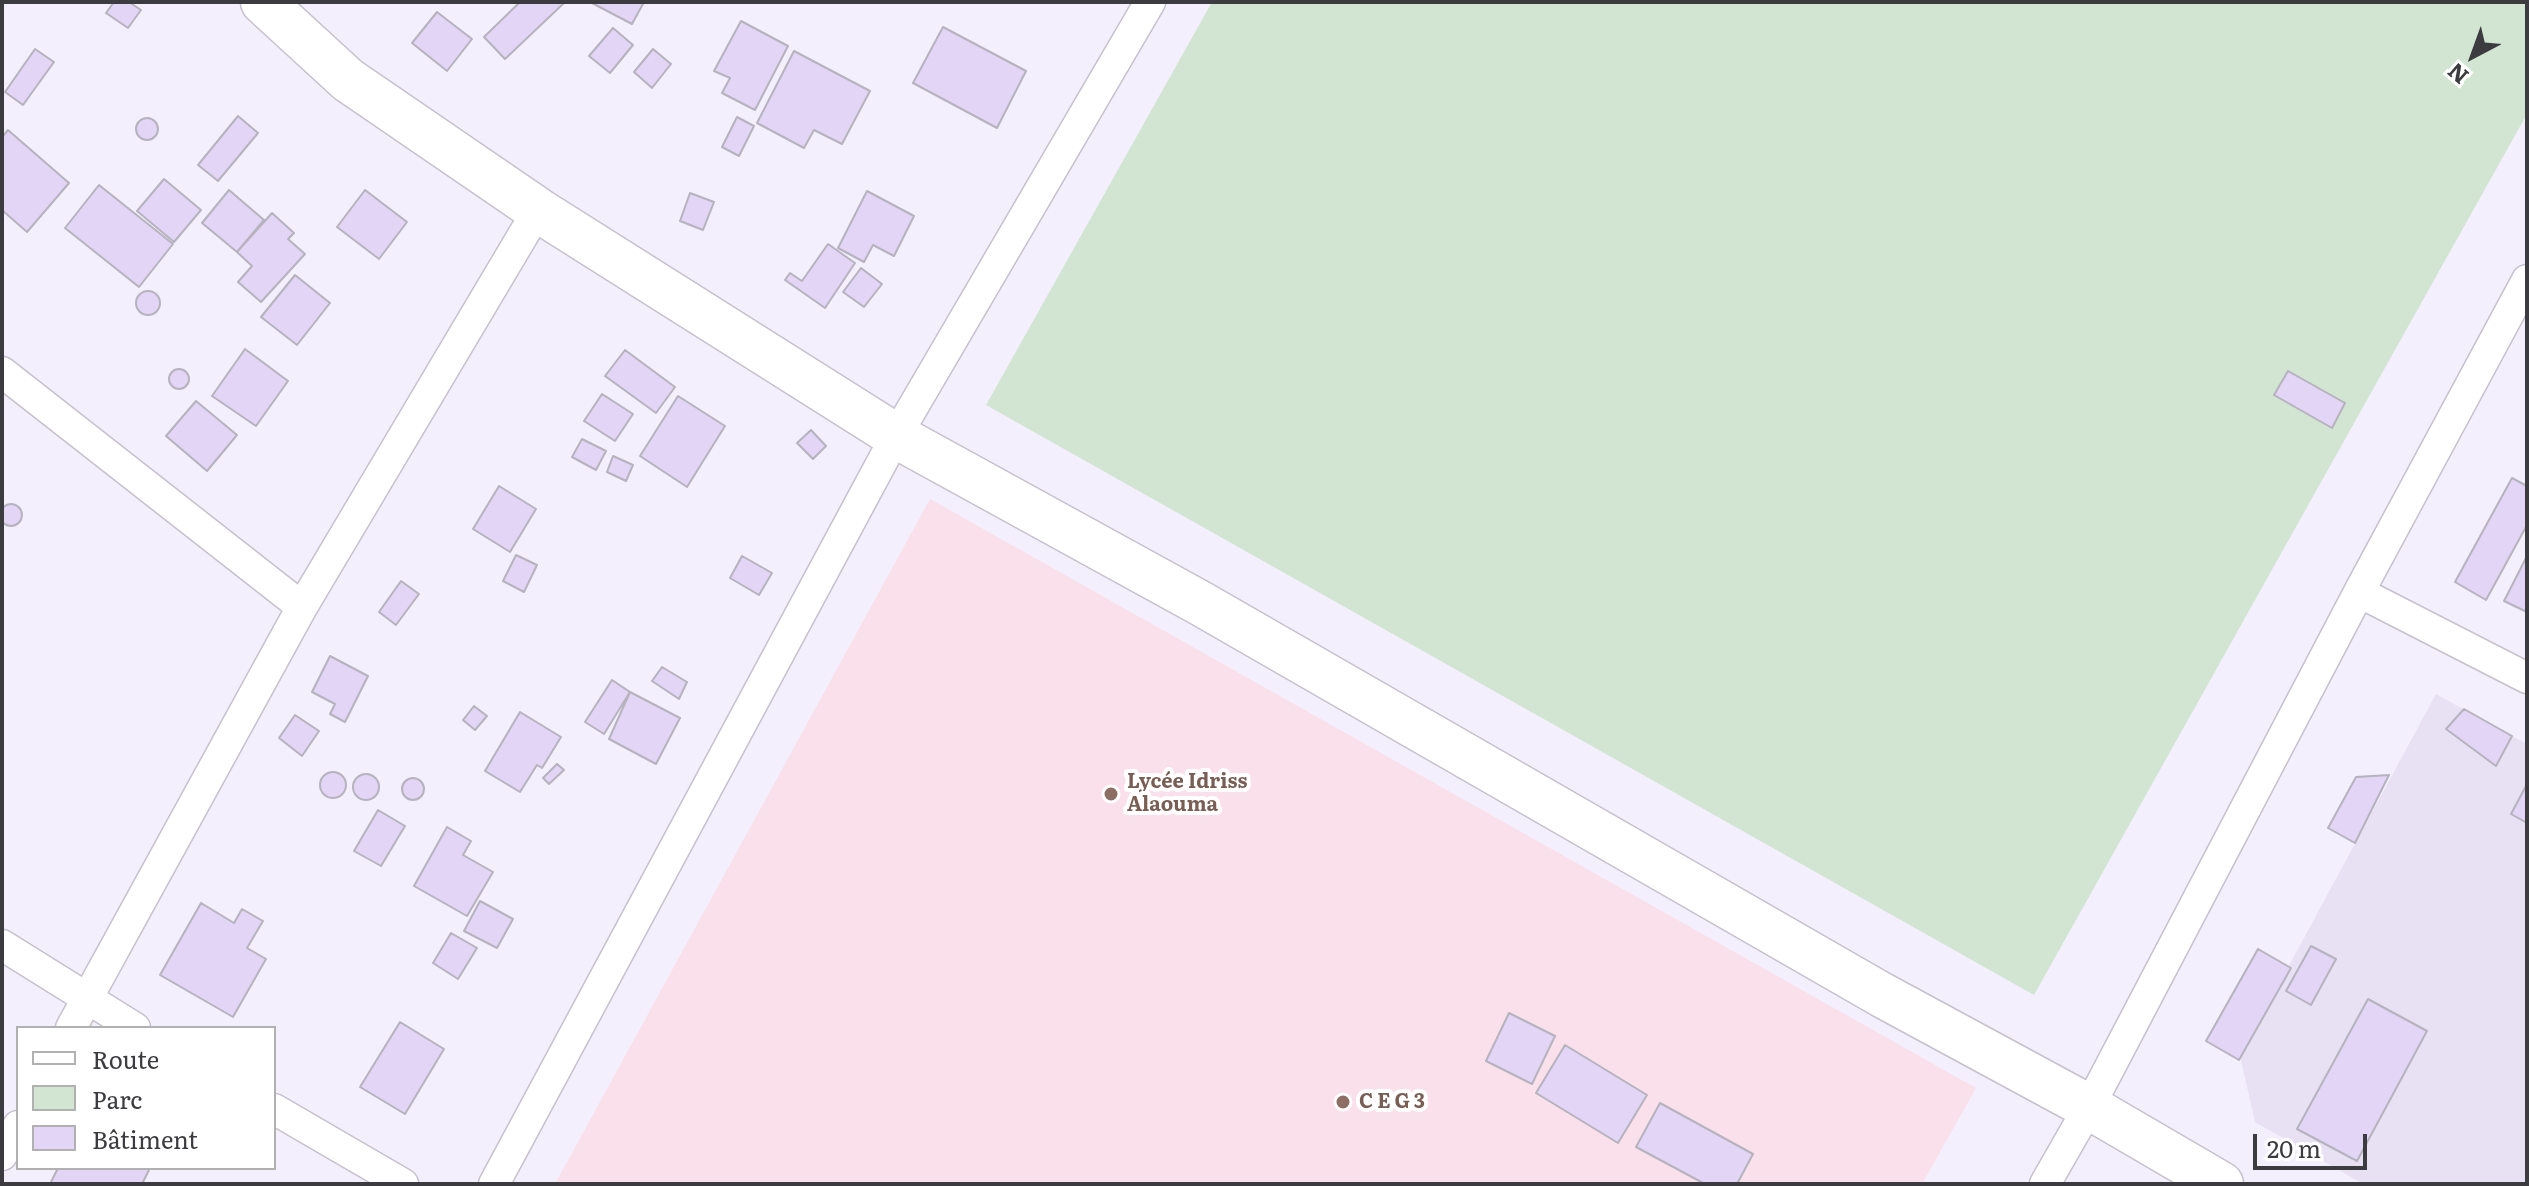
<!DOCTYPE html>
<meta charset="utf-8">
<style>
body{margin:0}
#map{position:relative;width:2529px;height:1186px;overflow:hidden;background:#f4effc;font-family:Literata,serif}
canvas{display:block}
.frame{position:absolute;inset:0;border:4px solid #3c3b3f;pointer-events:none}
.legend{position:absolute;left:16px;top:1026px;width:260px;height:144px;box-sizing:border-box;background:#fff;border:2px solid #b1b1b2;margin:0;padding:10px 14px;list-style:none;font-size:24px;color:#3c3b3f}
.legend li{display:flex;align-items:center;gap:16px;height:40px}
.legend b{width:40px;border:2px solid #b1b1b2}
.north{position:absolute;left:2433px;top:16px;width:80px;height:80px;-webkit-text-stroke:6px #fff;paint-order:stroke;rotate:221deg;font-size:22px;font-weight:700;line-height:32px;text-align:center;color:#3c3b3f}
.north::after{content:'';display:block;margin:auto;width:28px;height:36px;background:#3c3b3f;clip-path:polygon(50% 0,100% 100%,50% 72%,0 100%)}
.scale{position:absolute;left:2253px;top:1134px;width:114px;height:36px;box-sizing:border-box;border:4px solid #3c3b3f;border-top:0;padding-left:10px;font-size:24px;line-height:28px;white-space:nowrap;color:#3c3b3f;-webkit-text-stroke:6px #fff;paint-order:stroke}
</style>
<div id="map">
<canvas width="2529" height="1186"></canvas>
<div class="frame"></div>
<ul class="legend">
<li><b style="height:10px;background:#fff"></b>Route</li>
<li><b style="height:22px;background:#d1e5d2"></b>Parc</li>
<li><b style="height:22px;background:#e2d5f6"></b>Bâtiment</li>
</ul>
<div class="north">N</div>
<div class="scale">20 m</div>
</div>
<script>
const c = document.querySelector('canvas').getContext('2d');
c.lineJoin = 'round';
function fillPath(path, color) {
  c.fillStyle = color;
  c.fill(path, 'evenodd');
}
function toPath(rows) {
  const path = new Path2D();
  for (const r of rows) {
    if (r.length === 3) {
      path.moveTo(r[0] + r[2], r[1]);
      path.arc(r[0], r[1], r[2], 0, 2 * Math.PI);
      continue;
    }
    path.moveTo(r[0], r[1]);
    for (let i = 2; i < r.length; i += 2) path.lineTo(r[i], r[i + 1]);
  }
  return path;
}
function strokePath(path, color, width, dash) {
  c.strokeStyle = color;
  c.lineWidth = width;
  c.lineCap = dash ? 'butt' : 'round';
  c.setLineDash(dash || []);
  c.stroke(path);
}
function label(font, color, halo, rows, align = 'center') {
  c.font = font + ' Literata,serif';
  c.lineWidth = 8;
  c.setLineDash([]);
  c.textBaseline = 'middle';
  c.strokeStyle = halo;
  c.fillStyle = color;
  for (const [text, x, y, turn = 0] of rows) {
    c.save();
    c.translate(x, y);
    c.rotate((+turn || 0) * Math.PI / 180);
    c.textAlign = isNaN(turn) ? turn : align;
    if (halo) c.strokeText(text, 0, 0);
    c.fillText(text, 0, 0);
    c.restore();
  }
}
const built = toPath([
 [2436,694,2527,744,2527,1184,2363,1184,2255,1122,2240,1056]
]);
const education = toPath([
 [930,499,1976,1088,1922,1184,555,1184]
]);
const green = toPath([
 [1212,2,2527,2,2527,114,2034,995,986,405]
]);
const building = toPath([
 [114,2,129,2,141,10,128,28,106,13,114,2],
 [520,2,564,3,505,59,484,37,520,2],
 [590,2,644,2,632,24,590,2],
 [437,12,472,39,447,71,412,43,437,12],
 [741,21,788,46,755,110,722,93,730,78,714,71,741,21],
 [943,27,1026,71,997,128,913,83,943,27],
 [613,28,633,45,610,73,589,56,613,28],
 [35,49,54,62,23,105,5,92,35,49],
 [653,49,671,64,652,88,634,72,653,49],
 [794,51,870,91,842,144,814,130,804,148,757,123,794,51],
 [238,116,258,133,218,181,198,165,238,116],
 [737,117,754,126,739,156,722,147,737,117],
 [147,129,11],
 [8,130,69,183,27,232,2,210,2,137,8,130],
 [164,179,201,210,174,242,137,211,164,179],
 [99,185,173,244,139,287,65,228,99,185],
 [229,190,264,220,237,252,202,223,229,190],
 [365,190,407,222,379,259,337,227,365,190],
 [867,191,914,216,894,256,873,245,864,262,838,248,867,191],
 [690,193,714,202,703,230,680,221,690,193],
 [272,213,294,233,288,239,305,254,261,302,238,282,252,266,237,252,272,213],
 [828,244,855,263,825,308,785,280,790,273,802,281,828,244],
 [861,268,882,284,864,307,843,292,861,268],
 [295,275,330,303,297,345,261,317,295,275],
 [148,303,12],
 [245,349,288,381,256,426,212,396,245,349],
 [625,350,675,387,656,413,605,376,625,350],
 [179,379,10],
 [2288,371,2345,403,2332,428,2274,395,2288,371],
 [602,394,633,414,615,441,584,421,602,394],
 [678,396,725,426,687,487,640,456,678,396],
 [196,401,237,435,207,471,166,436,196,401],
 [811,430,826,446,813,459,797,443,811,430],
 [582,439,606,451,596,470,572,457,582,439],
 [613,456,633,465,626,481,607,472,613,456],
 [2512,478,2527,486,2527,525,2486,600,2455,582,2512,478],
 [499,486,536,509,510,552,473,529,499,486],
 [11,515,11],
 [516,555,537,565,524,592,503,581,516,555],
 [742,556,772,573,759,595,730,578,742,556],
 [2527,556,2527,612,2504,601,2527,556],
 [401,581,419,594,396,625,379,612,401,581],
 [330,656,368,676,345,722,330,714,335,704,312,692,330,656],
 [662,667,687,682,679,699,652,681,662,667],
 [612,680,630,692,604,734,585,722,612,680],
 [630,692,680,718,656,764,609,739,630,692],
 [474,706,487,716,475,730,463,720,474,706],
 [2464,709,2512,736,2496,766,2446,729,2464,709],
 [520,712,561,737,542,768,537,765,520,792,485,771,520,712],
 [295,715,319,731,302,756,279,738,295,715],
 [557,764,564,770,549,784,543,778,557,764],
 [333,785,13],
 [366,787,13],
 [2389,775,2355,843,2328,828,2356,777,2389,775],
 [413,789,11],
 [2527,784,2527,823,2511,814,2527,784],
 [378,810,405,826,381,866,354,851,378,810],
 [447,827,471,841,463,855,493,872,467,916,414,886,447,827],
 [480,901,513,919,497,948,464,931,480,901],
 [201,903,234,923,242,909,263,921,247,948,266,959,233,1017,160,975,201,903],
 [451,933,477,948,458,979,433,963,451,933],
 [2311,946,2336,959,2311,1005,2286,991,2311,946],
 [2258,949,2291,968,2239,1060,2206,1041,2258,949],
 [2368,999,2427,1031,2357,1161,2297,1129,2368,999],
 [1509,1013,1555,1036,1532,1084,1486,1061,1509,1013],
 [400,1022,444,1049,405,1114,360,1087,400,1022],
 [1565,1045,1647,1095,1618,1143,1536,1093,1565,1045],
 [1660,1103,1753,1154,1737,1184,1705,1184,1636,1147,1660,1103],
 [58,1168,150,1168,142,1184,50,1184,58,1168]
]);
const street = toPath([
 [2,372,302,607],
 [2359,592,2527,678],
 [2,945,135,1028],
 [71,1028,302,607,538,210],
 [274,1109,403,1184],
 [2,1155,18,1126],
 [494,1184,896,436,1150,2],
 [2045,1184,2089,1107,2359,592,2527,280]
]);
const secondary = toPath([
 [263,2,348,80,538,210,896,436,1200,603,1882,995,2089,1107,2221,1184]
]);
const markers = [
 [1111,794,8,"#8d6e63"],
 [1343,1102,8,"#8d6e63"]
];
const educationNames = [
 ["Lycée Idriss",1127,782],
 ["Alaouma",1127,805],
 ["C E G 3",1359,1102]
];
fillPath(built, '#e8e1f4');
fillPath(education, '#f9e0ea');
fillPath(green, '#d1e5d2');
fillPath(building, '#e2d5f6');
strokePath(building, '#b6b2be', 2);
strokePath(street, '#c6c1cd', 33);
strokePath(secondary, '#c6c1cd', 47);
strokePath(street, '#fff', 30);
strokePath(secondary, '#fff', 44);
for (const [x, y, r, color] of markers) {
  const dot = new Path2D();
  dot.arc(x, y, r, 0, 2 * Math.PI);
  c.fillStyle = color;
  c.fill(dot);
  strokePath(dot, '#fff', 3);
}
label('bold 20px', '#785e54', '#fff', educationNames, 'left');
</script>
